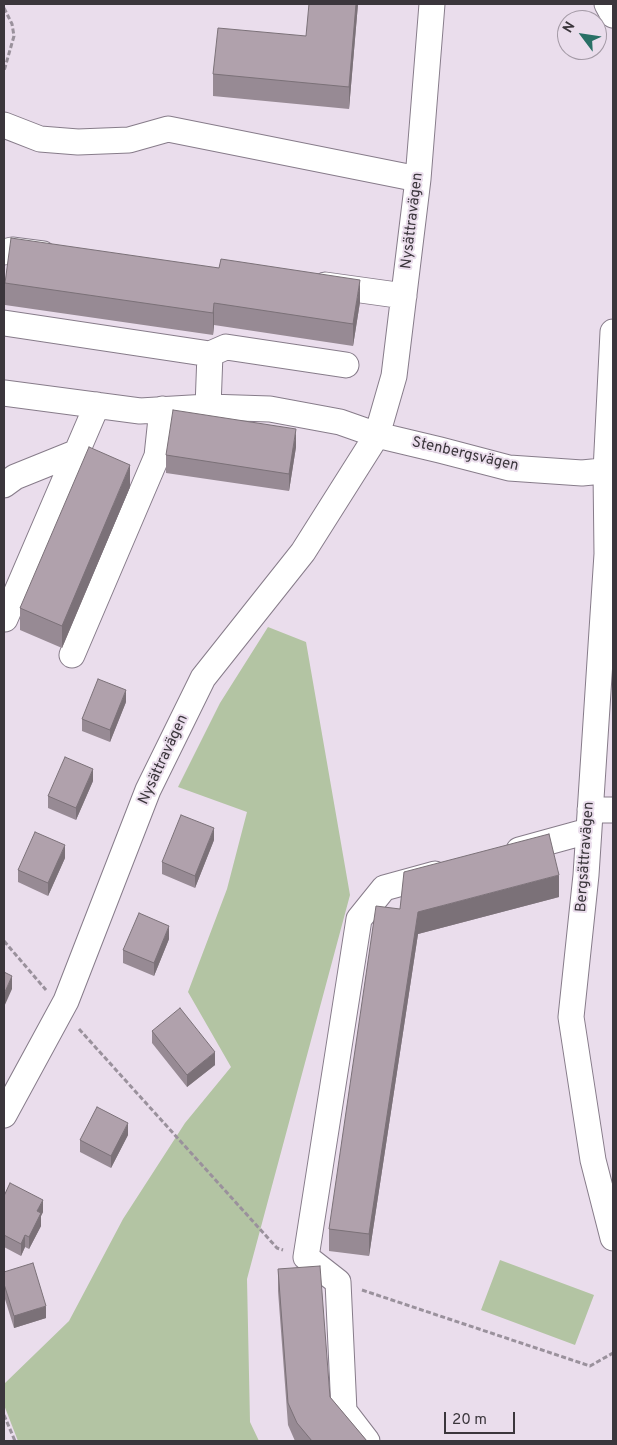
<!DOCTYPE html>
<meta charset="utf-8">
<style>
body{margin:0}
#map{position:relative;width:617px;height:1445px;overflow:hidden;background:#eaddec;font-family:Overpass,sans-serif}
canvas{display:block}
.frame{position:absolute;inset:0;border:5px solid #3b363c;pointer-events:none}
.north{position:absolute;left:557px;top:10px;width:50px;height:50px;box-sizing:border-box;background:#eaddec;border:1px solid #a49aa6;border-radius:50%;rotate:301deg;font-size:14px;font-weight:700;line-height:20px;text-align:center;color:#3b363c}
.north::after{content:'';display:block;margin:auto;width:18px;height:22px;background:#297066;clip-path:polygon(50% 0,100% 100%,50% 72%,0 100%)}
.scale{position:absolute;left:444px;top:1412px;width:71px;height:22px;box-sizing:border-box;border:2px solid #3b363c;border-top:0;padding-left:6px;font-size:15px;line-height:18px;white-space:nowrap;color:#3b363c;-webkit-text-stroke:4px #eaddec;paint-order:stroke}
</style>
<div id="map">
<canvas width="617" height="1445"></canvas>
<div class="frame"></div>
<div class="north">N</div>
<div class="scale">20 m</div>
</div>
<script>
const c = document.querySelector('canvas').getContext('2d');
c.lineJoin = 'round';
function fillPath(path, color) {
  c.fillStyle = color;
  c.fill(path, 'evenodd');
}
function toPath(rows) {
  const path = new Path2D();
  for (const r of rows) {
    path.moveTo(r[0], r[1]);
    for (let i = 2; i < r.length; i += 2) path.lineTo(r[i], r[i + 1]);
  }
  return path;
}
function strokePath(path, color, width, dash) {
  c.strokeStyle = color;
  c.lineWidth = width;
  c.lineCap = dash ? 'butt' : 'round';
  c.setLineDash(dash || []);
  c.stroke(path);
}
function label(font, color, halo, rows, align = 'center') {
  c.font = font + ' Overpass,sans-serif';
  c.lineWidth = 4;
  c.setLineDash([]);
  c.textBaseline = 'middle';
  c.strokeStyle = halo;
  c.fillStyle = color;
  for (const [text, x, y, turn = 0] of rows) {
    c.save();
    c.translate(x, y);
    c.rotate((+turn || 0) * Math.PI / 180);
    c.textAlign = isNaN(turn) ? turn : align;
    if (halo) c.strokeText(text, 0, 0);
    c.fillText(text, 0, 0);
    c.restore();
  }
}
const green = toPath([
 [268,627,306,642,350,895,247,1279,250,1422,259,1441,18,1441,4,1405,4,1384,69,1321,123,1219,185,1123,231,1067,188,992,227,889,247,812,178,787,220,703],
 [500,1260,594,1295,575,1345,481,1310]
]);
const path = toPath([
 [4,8,12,24,14,36,4,71],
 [4,941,46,990],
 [79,1029,277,1248,283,1250],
 [362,1290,590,1366,613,1353],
 [4,1415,15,1441]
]);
const minor = toPath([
 [607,4,613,15],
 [4,125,40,139,78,142,129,140,168,129,418,179],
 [4,252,12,250,43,254],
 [325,285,404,296],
 [4,323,210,354,226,347,346,365],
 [613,332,606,471,607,554,586,875,571,1017,593,1160,613,1238],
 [4,393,140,411,208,407,270,409,340,422,377,435,440,450,509,468,582,473,613,470],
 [208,407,210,354],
 [4,485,15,477,77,452],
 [5,619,97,405],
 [72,655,157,456,162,409],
 [590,810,613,810],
 [519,850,588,831],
 [4,1115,66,1001,148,790,203,678,303,552,377,435,394,376,418,179,432,4],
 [367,1441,344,1411,338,1282,306,1257,359,919,384,888,435,874]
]);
const wall = toPath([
 [358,4,349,109,213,96,213,74,306,36],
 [5,283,360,302,353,346,214,325,213,335,5,305],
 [296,447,289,491,166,473,166,455],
 [130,487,62,648,20,630,20,608],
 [126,702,110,742,82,731,82,719],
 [93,781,76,820,48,808,48,796],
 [214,840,195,888,162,874,162,862],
 [65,858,48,896,18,882,18,870],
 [559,897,418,934,369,1256,329,1251,329,1229,400,909],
 [169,939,154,976,123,963,123,950],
 [152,1031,215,1065,187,1087,152,1043],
 [128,1135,111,1168,80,1152,80,1140],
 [4,1196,43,1212,41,1216,41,1226,29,1249,25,1247,21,1256,4,1247],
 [278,1269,330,1397,367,1441,295,1441,288,1425,278,1291],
 [4,1272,46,1318,14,1328,4,1296]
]);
const shadedWall = toPath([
 [356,4,358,4,349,109,349,87],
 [360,280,360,302,353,346,353,324],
 [214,303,214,325,213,335,213,313],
 [296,429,296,447,289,491,289,474],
 [130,465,130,487,62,648,62,626],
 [126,690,126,702,110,742,110,730],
 [93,769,93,781,76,820,76,808],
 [214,828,214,840,195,888,195,876],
 [65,845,65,858,48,896,48,883],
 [559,875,559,897,418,934,369,1256,369,1234,418,912],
 [169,926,169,939,154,976,154,963],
 [12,976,12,989,4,1007,4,994],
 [215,1052,215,1065,187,1087,187,1075],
 [128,1123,128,1135,111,1168,111,1156],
 [43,1200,43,1212,41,1216,41,1226,29,1249,29,1237,37,1211],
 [25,1235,25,1247,21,1256,21,1244],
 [46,1306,46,1318,14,1328,14,1316]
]);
const building = toPath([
 [309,4,356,4,349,87,213,74,218,28,306,36,309,4],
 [11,238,219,268,221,259,360,280,353,324,214,303,213,313,5,283,11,238],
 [173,410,296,429,289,474,166,455,173,410],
 [89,447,130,465,62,626,20,608,89,447],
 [98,679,126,690,110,730,82,719,98,679],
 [65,757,93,769,76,808,48,796,65,757],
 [181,815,214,828,195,876,162,862,181,815],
 [35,832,65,845,48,883,18,870,35,832],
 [549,834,559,875,418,912,369,1234,329,1229,376,906,400,909,404,872,549,834],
 [139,913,169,926,154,963,123,950,139,913],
 [4,972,12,976,4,994,4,972],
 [180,1008,215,1052,187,1075,152,1031,180,1008],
 [97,1107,128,1123,111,1156,80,1140,97,1107],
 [10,1183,43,1200,37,1211,41,1213,29,1237,25,1235,21,1244,4,1235,4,1196,10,1183],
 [33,1263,46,1306,14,1316,4,1284,4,1272,33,1263],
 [320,1266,330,1397,367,1441,312,1441,297,1423,288,1403,278,1269,320,1266]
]);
const streetNames = [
 ["Nysättravägen",413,221,-83],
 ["Stenbergsvägen",465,455,13],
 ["Nysättravägen",164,760,-65],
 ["Bergsättravägen",586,857,-86]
];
fillPath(green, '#b3c4a3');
strokePath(minor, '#877c8a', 27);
strokePath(path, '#9a919c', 3, [5, 2.5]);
strokePath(minor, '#fff', 25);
fillPath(wall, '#978a94');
fillPath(shadedWall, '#7b7178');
fillPath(building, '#b0a1ac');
strokePath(building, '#7b7178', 1);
label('15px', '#3b363c', '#eaddec', streetNames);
</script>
